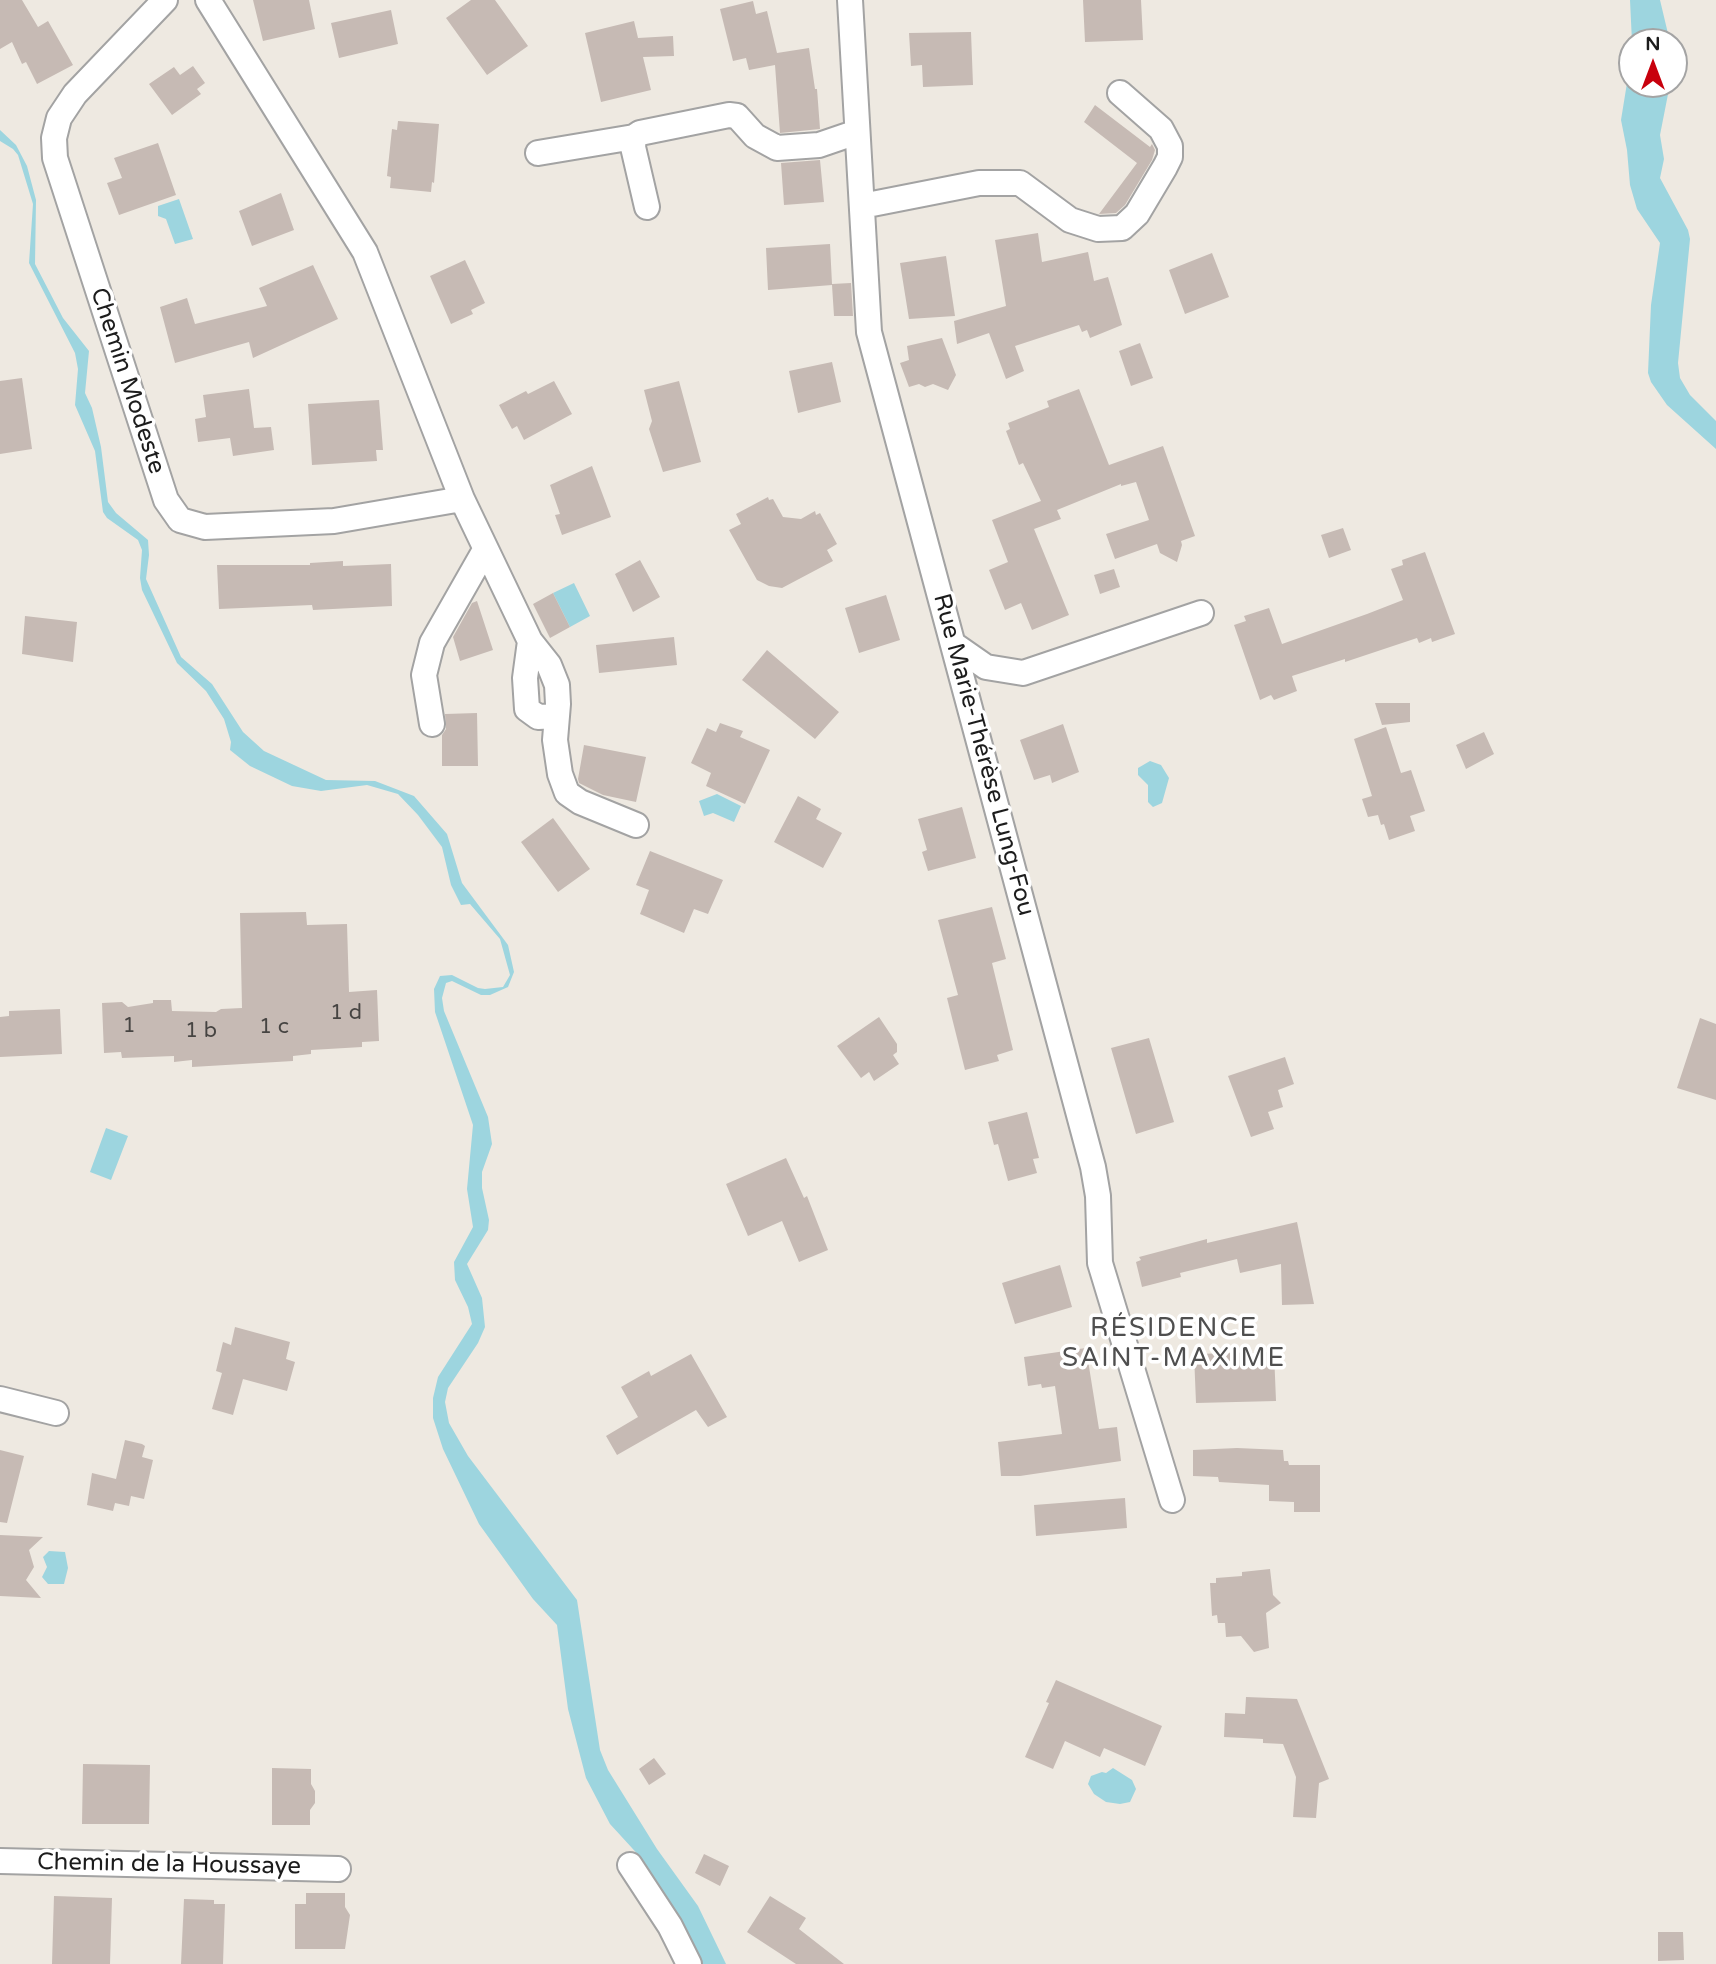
<!DOCTYPE html>
<meta charset="utf-8">
<style>
body{margin:0}
#map{position:relative;width:1716px;height:1964px;overflow:hidden;background:#eee9e1;font-family:"Varela Round",sans-serif}
canvas{display:block}
.north{position:absolute;left:1618px;top:28px;width:70px;height:70px;box-sizing:border-box;background:#fff;border:2px solid #a4a4a4;border-radius:50%;rotate:0deg;font-size:19px;font-weight:700;line-height:28px;text-align:center;color:#1c1c1c}
.north::after{content:'';display:block;margin:auto;width:24px;height:32px;background:#c8000d;clip-path:polygon(50% 0,100% 100%,50% 72%,0 100%)}
</style>
<div id="map">
<canvas width="1716" height="1964"></canvas>
<div class="north">N</div>
</div>
<script>
const c = document.querySelector('canvas').getContext('2d');
c.lineJoin = 'round';
function fillPath(path, color) {
  c.fillStyle = color;
  c.fill(path, 'evenodd');
}
function toPath(rows) {
  const path = new Path2D();
  for (const r of rows) {
    path.moveTo(r[0], r[1]);
    for (let i = 2; i < r.length; i += 2) path.lineTo(r[i], r[i + 1]);
  }
  return path;
}
function strokePath(path, color, width, dash) {
  c.strokeStyle = color;
  c.lineWidth = width;
  c.lineCap = dash ? 'butt' : 'round';
  c.setLineDash(dash || []);
  c.stroke(path);
}
function label(font, color, halo, rows, align = 'center') {
  c.font = font + ' "Varela Round",sans-serif';
  c.lineWidth = 7;
  c.setLineDash([]);
  c.textBaseline = 'middle';
  c.strokeStyle = halo;
  c.fillStyle = color;
  for (const [text, x, y, turn = 0] of rows) {
    c.save();
    c.translate(x, y);
    c.rotate((+turn || 0) * Math.PI / 180);
    c.textAlign = isNaN(turn) ? turn : align;
    if (halo) c.strokeText(text, 0, 0);
    c.fillText(text, 0, 0);
    c.restore();
  }
}
const water = toPath([
 [1630,0,1660,0,1670,42,1632,42],
 [1632,52,1632,84,1670,84,1660,135,1664,159,1660,178,1688,230,1690,239,1678,363,1680,378,1690,395,1716,421,1716,449,1667,405,1651,382,1648,373,1651,305,1660,243,1637,209,1630,185,1627,150,1621,120],
 [0,130,16,145,27,166,36,200,35,264,63,318,89,351,85,393,92,408,101,447,108,502,116,513,148,540,149,555,146,579,181,657,212,684,243,732,264,751,326,780,375,781,414,796,447,834,462,883,508,945,514,972,508,987,490,995,481,995,452,981,446,983,442,998,444,1011,488,1117,492,1144,482,1172,482,1188,489,1220,488,1230,467,1264,482,1298,485,1327,478,1343,448,1388,445,1402,449,1423,468,1456,577,1600,600,1750,608,1770,657,1849,698,1906,726,1964,697,1964,665,1898,643,1860,610,1824,586,1778,568,1709,557,1625,533,1599,479,1524,443,1449,433,1418,433,1398,438,1377,472,1324,468,1307,455,1280,454,1262,473,1227,467,1189,473,1125,435,1012,434,989,440,976,452,975,478,988,485,989,503,987,510,975,500,939,470,904,461,905,451,885,442,847,418,815,398,794,367,785,321,791,292,786,250,766,230,750,231,742,224,719,206,691,177,663,142,590,140,578,142,550,138,540,107,518,103,512,95,451,75,405,78,369,75,353,29,263,33,204,18,155,13,149,0,141],
 [179,199,193,239,175,244,166,219,158,216,158,206],
 [574,583,590,616,570,627,553,593],
 [1150,761,1161,765,1169,778,1162,803,1153,807,1148,802,1148,785,1138,775,1138,768],
 [717,794,741,806,734,822,713,813,704,816,699,801],
 [106,1128,128,1136,111,1180,90,1172],
 [49,1551,65,1552,68,1568,64,1584,48,1584,42,1577,47,1567,43,1557],
 [1113,1768,1132,1780,1136,1789,1130,1802,1120,1804,1106,1802,1094,1794,1088,1784,1091,1776,1102,1772,1106,1773]
]);
const building = toPath([
 [0,0,22,0,38,27,48,21,73,65,37,84,26,62,22,64,12,42,0,49],
 [253,0,309,0,315,29,263,41],
 [471,0,495,0,528,46,487,75,446,18],
 [1083,0,1141,0,1143,40,1085,42],
 [753,1,756,14,767,11,777,53,809,48,815,89,817,89,820,129,780,133,775,65,749,70,746,58,733,61,720,9],
 [391,10,398,44,339,58,331,23],
 [634,21,638,38,673,36,674,56,643,57,651,90,601,102,585,33],
 [971,32,973,85,923,87,922,65,911,66,909,33],
 [193,66,205,83,197,89,201,94,172,115,149,84,174,67,180,75],
 [1095,105,1150,147,1152,144,1155,150,1152,160,1125,205,1116,213,1099,214,1137,163,1084,122],
 [398,121,439,124,434,183,432,182,431,192,390,188,391,177,387,176,392,129,397,130],
 [158,143,176,195,119,215,107,183,122,178,114,158],
 [820,160,824,202,784,205,781,163],
 [281,193,294,230,252,246,239,211],
 [1038,233,1042,262,1088,252,1094,281,1108,277,1122,325,1090,338,1087,330,1082,332,1079,325,1015,346,1024,371,1006,379,989,333,957,344,954,321,1006,306,995,240],
 [830,244,832,284,851,283,853,316,834,316,832,285,768,290,766,248],
 [1212,253,1229,297,1185,314,1169,270],
 [946,256,955,316,909,319,900,263],
 [465,260,485,303,471,310,473,314,451,324,430,276],
 [313,265,338,319,253,358,249,342,175,363,160,307,187,298,195,324,267,306,259,288],
 [942,338,956,375,948,390,933,384,925,387,919,384,909,387,900,363,909,360,907,346],
 [1140,343,1153,378,1131,386,1119,351],
 [832,362,841,402,798,413,789,371],
 [22,378,32,449,0,454,0,381],
 [554,381,572,414,524,440,517,426,512,429,499,405,526,391,528,394],
 [679,381,701,462,663,472,649,429,652,421,644,390],
 [249,389,254,428,271,427,274,450,233,456,230,438,198,442,195,419,206,417,203,395],
 [1079,389,1109,465,1163,446,1195,536,1181,541,1182,545,1177,562,1160,553,1157,544,1115,559,1106,534,1149,520,1136,482,1121,486,1121,484,1057,510,1061,519,1034,529,1069,615,1032,630,1021,603,1005,610,989,570,1008,562,992,520,1041,501,1023,463,1019,465,1006,431,1010,429,1008,423,1049,407,1047,401],
 [379,400,383,450,376,450,377,461,312,465,308,404],
 [592,466,611,517,562,535,555,515,560,514,550,485],
 [768,497,769,500,773,499,783,517,801,519,815,511,816,515,820,513,837,544,827,550,833,561,782,588,769,586,757,580,729,530,741,524,736,514],
 [1343,528,1351,550,1329,558,1321,535],
 [1425,552,1455,634,1432,642,1431,638,1419,643,1417,638,1345,662,1345,659,1292,676,1297,691,1274,700,1271,695,1260,700,1234,625,1246,621,1244,616,1269,608,1282,644,1367,614,1403,600,1391,569,1403,565,1402,560],
 [640,560,660,597,633,612,615,574],
 [343,561,343,566,391,564,392,606,313,610,312,605,219,609,217,565,310,565,310,563],
 [1114,569,1120,587,1100,594,1094,575],
 [553,593,570,627,550,638,533,604],
 [886,595,900,640,859,653,845,608],
 [477,601,493,650,460,661,453,637,472,603],
 [25,616,77,622,73,662,22,654],
 [674,637,677,665,599,673,596,645],
 [767,650,839,712,815,739,742,680],
 [1375,703,1410,703,1410,722,1382,725],
 [477,713,478,766,442,766,442,735,446,729,445,714],
 [720,723,743,731,740,737,770,750,745,804,706,786,711,773,691,763,707,728,716,732],
 [1063,724,1079,772,1052,783,1050,775,1034,780,1020,740],
 [1386,727,1401,773,1411,770,1425,811,1410,816,1415,831,1389,840,1384,824,1381,825,1378,815,1368,817,1362,799,1372,796,1354,739],
 [1484,732,1494,754,1466,769,1456,745],
 [584,745,646,757,636,802,603,795,579,783,578,779],
 [798,796,821,809,816,819,842,833,823,868,774,842],
 [962,807,976,858,928,871,922,852,927,850,918,819],
 [553,818,590,869,558,892,521,842],
 [650,851,723,880,708,914,694,909,684,933,640,914,649,890,636,885],
 [992,907,1006,959,992,963,1013,1050,997,1055,999,1061,965,1070,947,998,958,995,938,920],
 [306,912,307,925,347,924,349,992,377,990,379,1041,362,1042,362,1047,311,1050,311,1054,293,1056,293,1061,192,1067,192,1060,174,1062,174,1056,122,1058,121,1052,104,1053,102,1003,122,1002,128,1007,153,1003,153,1000,171,1000,172,1011,216,1012,221,1009,242,1008,240,913],
 [60,1009,62,1054,0,1057,0,1017,9,1016,9,1011],
 [879,1017,897,1044,897,1052,893,1055,899,1064,874,1081,869,1072,861,1078,837,1046],
 [1700,1018,1716,1024,1716,1100,1677,1088],
 [1149,1038,1174,1122,1136,1134,1111,1048],
 [1285,1057,1294,1084,1278,1090,1283,1107,1268,1112,1274,1129,1251,1137,1228,1076],
 [1027,1112,1039,1158,1033,1159,1037,1173,1008,1181,998,1144,994,1145,988,1122],
 [786,1158,804,1198,807,1196,828,1250,799,1262,782,1221,748,1236,726,1184],
 [1297,1222,1314,1304,1282,1305,1281,1264,1240,1273,1237,1259,1180,1273,1181,1277,1142,1287,1136,1262,1141,1260,1139,1257,1207,1239,1207,1243],
 [1060,1265,1072,1307,1015,1324,1002,1283],
 [235,1327,290,1342,286,1359,295,1362,287,1391,243,1379,233,1415,212,1409,222,1373,216,1371,223,1342,231,1345],
 [1086,1348,1099,1429,1117,1427,1121,1461,1020,1476,1001,1476,998,1442,1062,1434,1055,1386,1042,1388,1041,1384,1028,1386,1024,1357],
 [1274,1352,1276,1401,1196,1403,1194,1354],
 [691,1354,727,1417,708,1427,696,1410,617,1455,606,1436,638,1417,621,1387,649,1371,651,1376],
 [125,1440,142,1444,145,1446,142,1457,153,1460,144,1499,131,1496,129,1506,115,1503,113,1511,87,1505,92,1473,116,1479],
 [1237,1448,1283,1450,1284,1461,1288,1461,1289,1465,1320,1465,1320,1512,1294,1512,1294,1502,1269,1501,1269,1485,1219,1482,1218,1477,1193,1476,1193,1450],
 [0,1450,24,1456,7,1523,0,1522],
 [1125,1498,1127,1528,1036,1536,1034,1505],
 [0,1535,43,1537,29,1550,34,1567,26,1580,41,1598,0,1596],
 [1270,1569,1273,1595,1281,1603,1266,1613,1269,1648,1254,1652,1241,1636,1226,1637,1225,1623,1218,1623,1217,1615,1212,1616,1210,1583,1216,1583,1216,1578,1242,1576,1242,1572],
 [1056,1680,1162,1726,1145,1766,1104,1748,1100,1757,1065,1741,1053,1769,1025,1757,1049,1703,1046,1702],
 [1246,1697,1297,1699,1329,1779,1319,1783,1316,1818,1293,1817,1296,1777,1283,1744,1263,1743,1263,1739,1224,1737,1225,1713,1245,1714],
 [654,1758,666,1774,649,1785,639,1769],
 [83,1764,150,1765,149,1824,82,1824],
 [272,1768,311,1769,311,1784,315,1791,315,1803,310,1810,310,1825,272,1825],
 [704,1854,729,1866,720,1886,695,1873],
 [306,1893,345,1893,345,1907,350,1915,345,1949,295,1949,295,1904,306,1904],
 [54,1896,112,1898,110,1964,52,1964],
 [770,1896,806,1918,799,1929,844,1964,796,1964,747,1932],
 [184,1899,214,1900,214,1904,225,1904,223,1964,181,1964],
 [1658,1932,1683,1932,1684,1960,1658,1961]
]);
const minor = toPath([
 [165,0,75,94,59,118,54,138,55,158,166,500,180,520,205,527,334,521,462,499],
 [208,0,365,252,462,499,530,641,549,665,557,685,558,704,555,740,560,774,567,793,580,802,636,825],
 [850,0,869,332,1093,1167,1098,1196,1100,1263,1172,1500],
 [538,153,634,137],
 [862,206,979,183,1020,183,1070,220,1098,229,1122,228,1137,214,1165,167,1170,157,1170,146,1161,129,1120,93],
 [647,207,633,147,634,137,640,133,729,115,737,116,755,136,777,148,819,145,857,132],
 [530,641,525,678,527,709,538,717,556,716],
 [953,644,986,667,1023,673,1201,613],
 [432,724,424,675,432,643,485,550],
 [0,1399,56,1413],
 [0,1861,338,1869],
 [630,1865,670,1926,689,1964]
]);
const numberNames = [
 ["1 d",346,1013],
 ["1",129,1026],
 ["1 c",274,1027],
 ["1 b",201,1031]
];
const streetNames = [
 ["Chemin Modeste",127,381,72],
 ["Rue Marie-Thérèse Lung-Fou",983,755,75],
 ["Chemin de la Houssaye",169,1865,1]
];
const neighbourhoodNames = [
 ["RÉSIDENCE",1174,1329],
 ["SAINT-MAXIME",1174,1359]
];
fillPath(water, '#9dd5df');
fillPath(building, '#c6bab4');
strokePath(minor, '#a3a3a3', 28);
strokePath(minor, '#fff', 24);
label('21px', '#464442', null, numberNames);
label('24px', '#1c1c1c', '#fff', streetNames);
c.letterSpacing = '2px';
label('26px', '#4f4f4f', '#fff', neighbourhoodNames);
c.letterSpacing = '0px';
</script>
